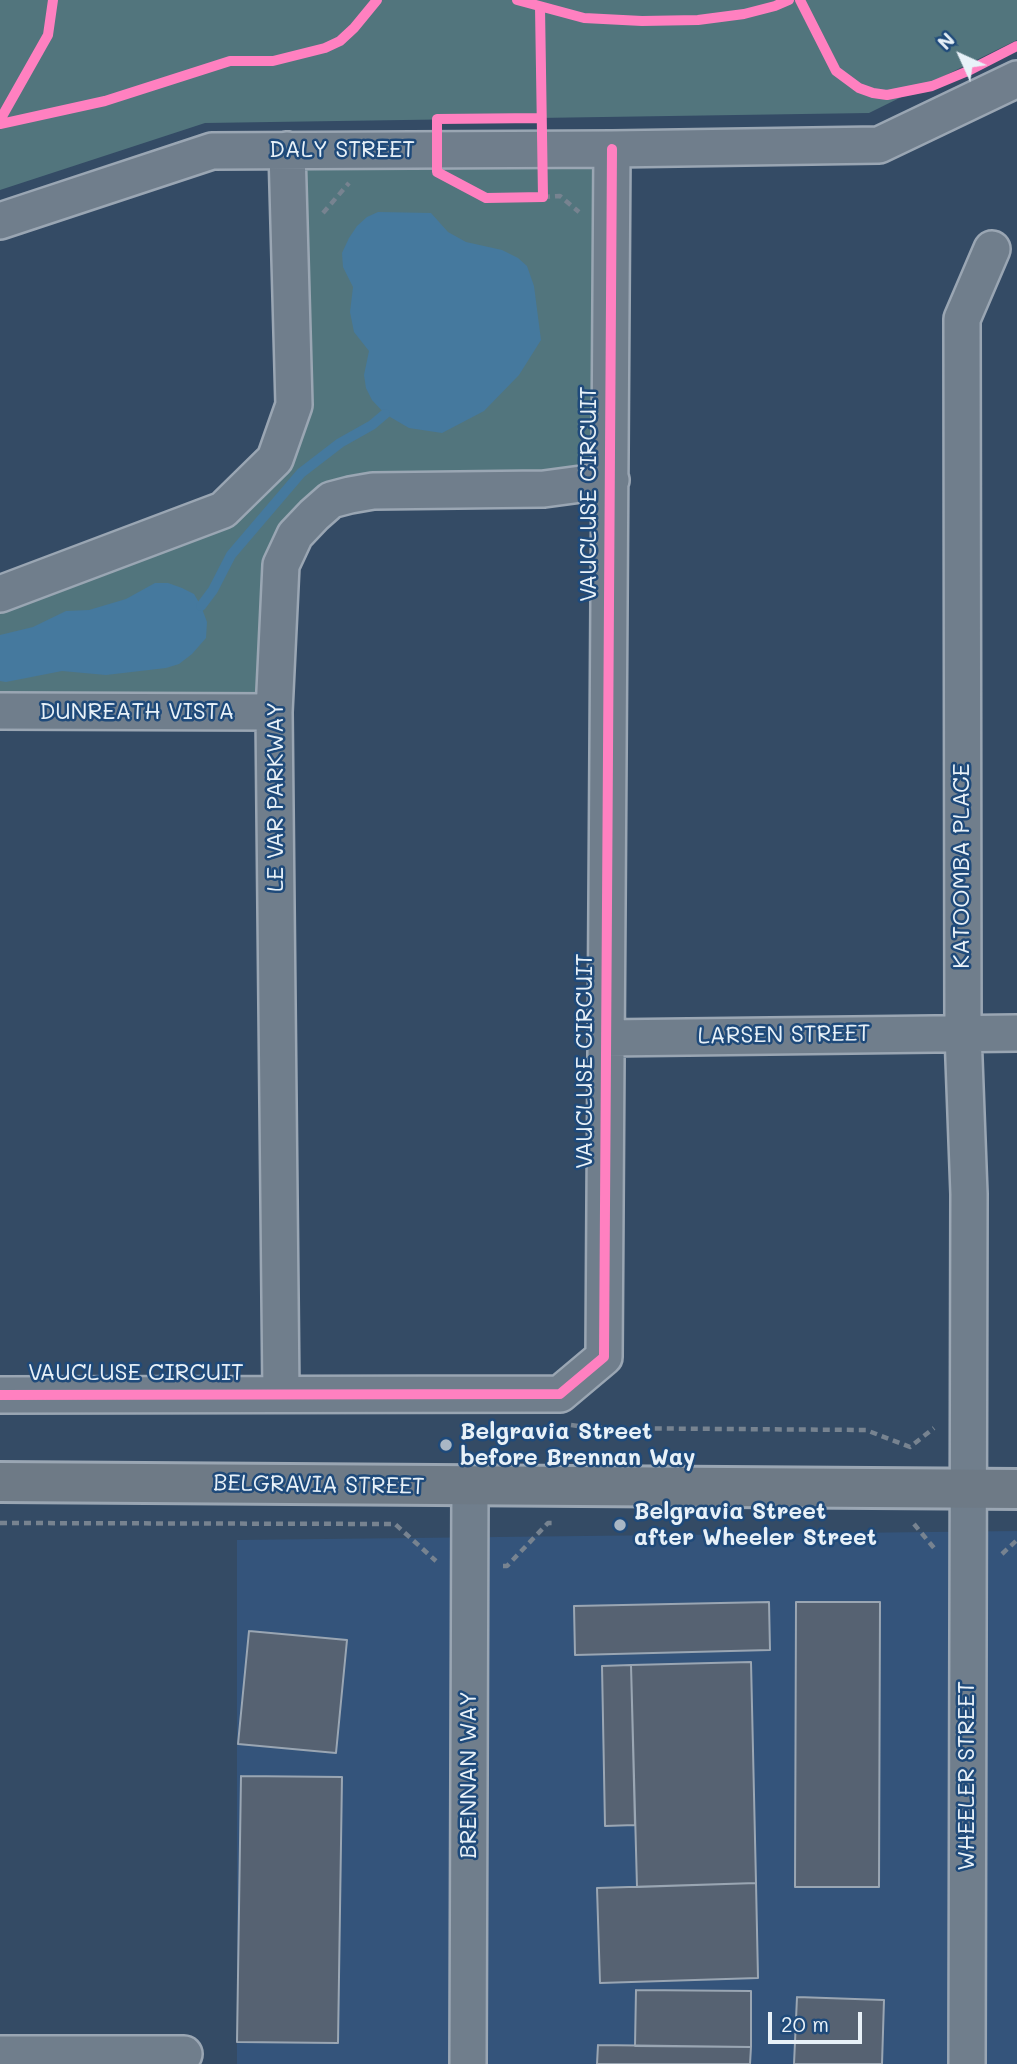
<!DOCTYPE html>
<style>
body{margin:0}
#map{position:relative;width:1017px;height:2064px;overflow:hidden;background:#344b65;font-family:Mali,sans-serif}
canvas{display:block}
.north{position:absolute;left:926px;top:21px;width:70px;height:70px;-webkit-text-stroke:5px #1f4a7a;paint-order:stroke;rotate:315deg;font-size:19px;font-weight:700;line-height:28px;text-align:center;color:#e8f1f8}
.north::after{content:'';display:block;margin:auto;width:24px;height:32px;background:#e8f1f8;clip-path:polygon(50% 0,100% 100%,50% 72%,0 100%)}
.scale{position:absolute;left:768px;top:2012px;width:94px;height:32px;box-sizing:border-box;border:4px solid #e8f1f8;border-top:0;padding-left:9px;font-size:21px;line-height:24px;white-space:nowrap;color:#e8f1f8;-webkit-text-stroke:5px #1f4a7a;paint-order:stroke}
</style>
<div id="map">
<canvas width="1017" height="2064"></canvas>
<div class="north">N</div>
<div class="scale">20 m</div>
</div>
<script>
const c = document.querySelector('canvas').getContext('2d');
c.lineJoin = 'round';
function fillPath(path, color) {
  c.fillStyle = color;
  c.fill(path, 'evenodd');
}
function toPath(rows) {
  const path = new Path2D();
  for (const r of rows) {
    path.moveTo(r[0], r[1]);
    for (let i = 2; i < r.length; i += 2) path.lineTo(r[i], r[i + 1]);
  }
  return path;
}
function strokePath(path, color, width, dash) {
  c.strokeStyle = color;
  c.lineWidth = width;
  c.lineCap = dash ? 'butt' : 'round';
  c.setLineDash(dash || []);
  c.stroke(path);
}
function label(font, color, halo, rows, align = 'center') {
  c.font = font + ' Mali,sans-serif';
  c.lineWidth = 5;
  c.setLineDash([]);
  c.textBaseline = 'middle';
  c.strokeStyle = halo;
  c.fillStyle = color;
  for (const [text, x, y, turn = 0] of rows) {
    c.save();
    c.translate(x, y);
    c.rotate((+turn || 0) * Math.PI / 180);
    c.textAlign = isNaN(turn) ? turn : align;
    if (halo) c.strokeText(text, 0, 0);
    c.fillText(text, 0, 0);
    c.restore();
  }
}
const built = toPath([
 [1017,1531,1017,2064,237,2064,237,1540]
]);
const green = toPath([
 [0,0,1017,0,1017,40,869,113,205,123,0,190],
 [612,149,611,480,373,491,295,535,274,712,0,711,0,594,223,510,275,459,287,150]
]);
const water = toPath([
 [378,212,431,213,448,232,466,242,502,250,518,258,527,266,534,286,541,340,519,375,484,411,442,433,409,428,385,414,372,400,366,388,364,375,369,351,354,332,350,312,353,287,343,267,342,253,349,238,357,226,367,217],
 [155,583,168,583,182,588,194,594,201,606,207,622,206,638,192,654,179,664,166,668,106,675,62,671,6,682,0,681,0,635,33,627,66,611,89,610,126,599]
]);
const stream = toPath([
 [201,606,213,590,231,555,301,473,340,443,372,425,385,414]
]);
const building = toPath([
 [769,1602,770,1650,575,1655,574,1606,769,1602],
 [796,1602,880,1602,879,1887,795,1887,796,1602],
 [249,1631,347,1640,336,1753,238,1744,249,1631],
 [751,1662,756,1883,637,1887,631,1665,751,1662],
 [631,1665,635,1825,605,1826,602,1666,631,1665],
 [241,1776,342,1777,338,2043,237,2042,241,1776],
 [756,1883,758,1978,600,1983,597,1888,756,1883],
 [636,1990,751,1991,751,2047,635,2046,636,1990],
 [797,1997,884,2000,882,2064,794,2064,797,1997],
 [598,2045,751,2047,750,2064,597,2064,598,2045]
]);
const path = toPath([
 [543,197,560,196,579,212],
 [323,213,349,183],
 [571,1425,593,1428,866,1430,910,1447,934,1428],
 [0,1523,395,1524,436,1561],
 [914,1524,934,1548,936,1548],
 [1002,1554,1017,1540],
 [503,1566,507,1566,548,1523,552,1523]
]);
const minor = toPath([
 [0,221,212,151,612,149,879,145,1017,79],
 [0,594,223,510,275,459,294,405,287,150],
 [0,711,274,712],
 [606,1038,1017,1033],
 [281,1394,274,712,281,565,295,535,314,515,331,500,350,495,373,491,544,489,611,480],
 [0,1395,560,1394,604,1357,612,149],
 [0,2054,184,2054],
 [468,2064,470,1487],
 [967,2064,969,1194,963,1033,962,319,992,249]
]);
const major = toPath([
 [0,1482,1017,1489]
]);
const cycleway = toPath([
 [517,0,584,18,642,21,698,20,744,14,775,6,789,0],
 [800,0,836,71,859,88,873,93,887,95,932,86,968,71,1017,46],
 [540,7,543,197,486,198,437,172,437,119,541,118],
 [0,120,48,35,53,0],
 [0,124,105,101,230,61,273,61,325,48,340,41,354,28,377,0],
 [0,1395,560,1394,604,1357,612,149]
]);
const markers = [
 [446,1445,7,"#a9b7c5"],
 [620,1525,7,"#a9b7c5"]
];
const streetNames = [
 ["DALY STREET",342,150],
 ["VAUCLUSE CIRCUIT",589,494,-90],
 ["DUNREATH VISTA",137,712],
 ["LE VAR PARKWAY",276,797,-90],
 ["KATOOMBA PLACE",962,866,-90],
 ["LARSEN STREET",784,1035,-1],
 ["VAUCLUSE CIRCUIT",585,1061,-90],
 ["VAUCLUSE CIRCUIT",136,1373],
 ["BELGRAVIA STREET",319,1485,1],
 ["BRENNAN WAY",469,1775,-90],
 ["WHEELER STREET",967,1776,-90]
];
const poiNames = [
 ["Belgravia Street",460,1432],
 ["before Brennan Way",460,1458],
 ["Belgravia Street",634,1512],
 ["after Wheeler Street",634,1538]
];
fillPath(built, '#34547b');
fillPath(green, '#52757d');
fillPath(water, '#45799e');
strokePath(stream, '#45799e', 10);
fillPath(building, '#566272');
strokePath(building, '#9aa6b3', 2);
strokePath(minor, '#9aa6b3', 40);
strokePath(major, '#9aa6b3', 44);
strokePath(path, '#778390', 4.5, [7, 5]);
strokePath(minor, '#707e8c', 35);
strokePath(major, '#6e7a86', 38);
strokePath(cycleway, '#ff80c0', 10);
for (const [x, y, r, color] of markers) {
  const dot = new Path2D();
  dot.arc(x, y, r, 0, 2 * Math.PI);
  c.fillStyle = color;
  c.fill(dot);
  strokePath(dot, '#1f4a7a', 2.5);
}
label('23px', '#e8f1f8', '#1f4a7a', streetNames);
label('bold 23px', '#e8f1f8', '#1f4a7a', poiNames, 'left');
</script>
